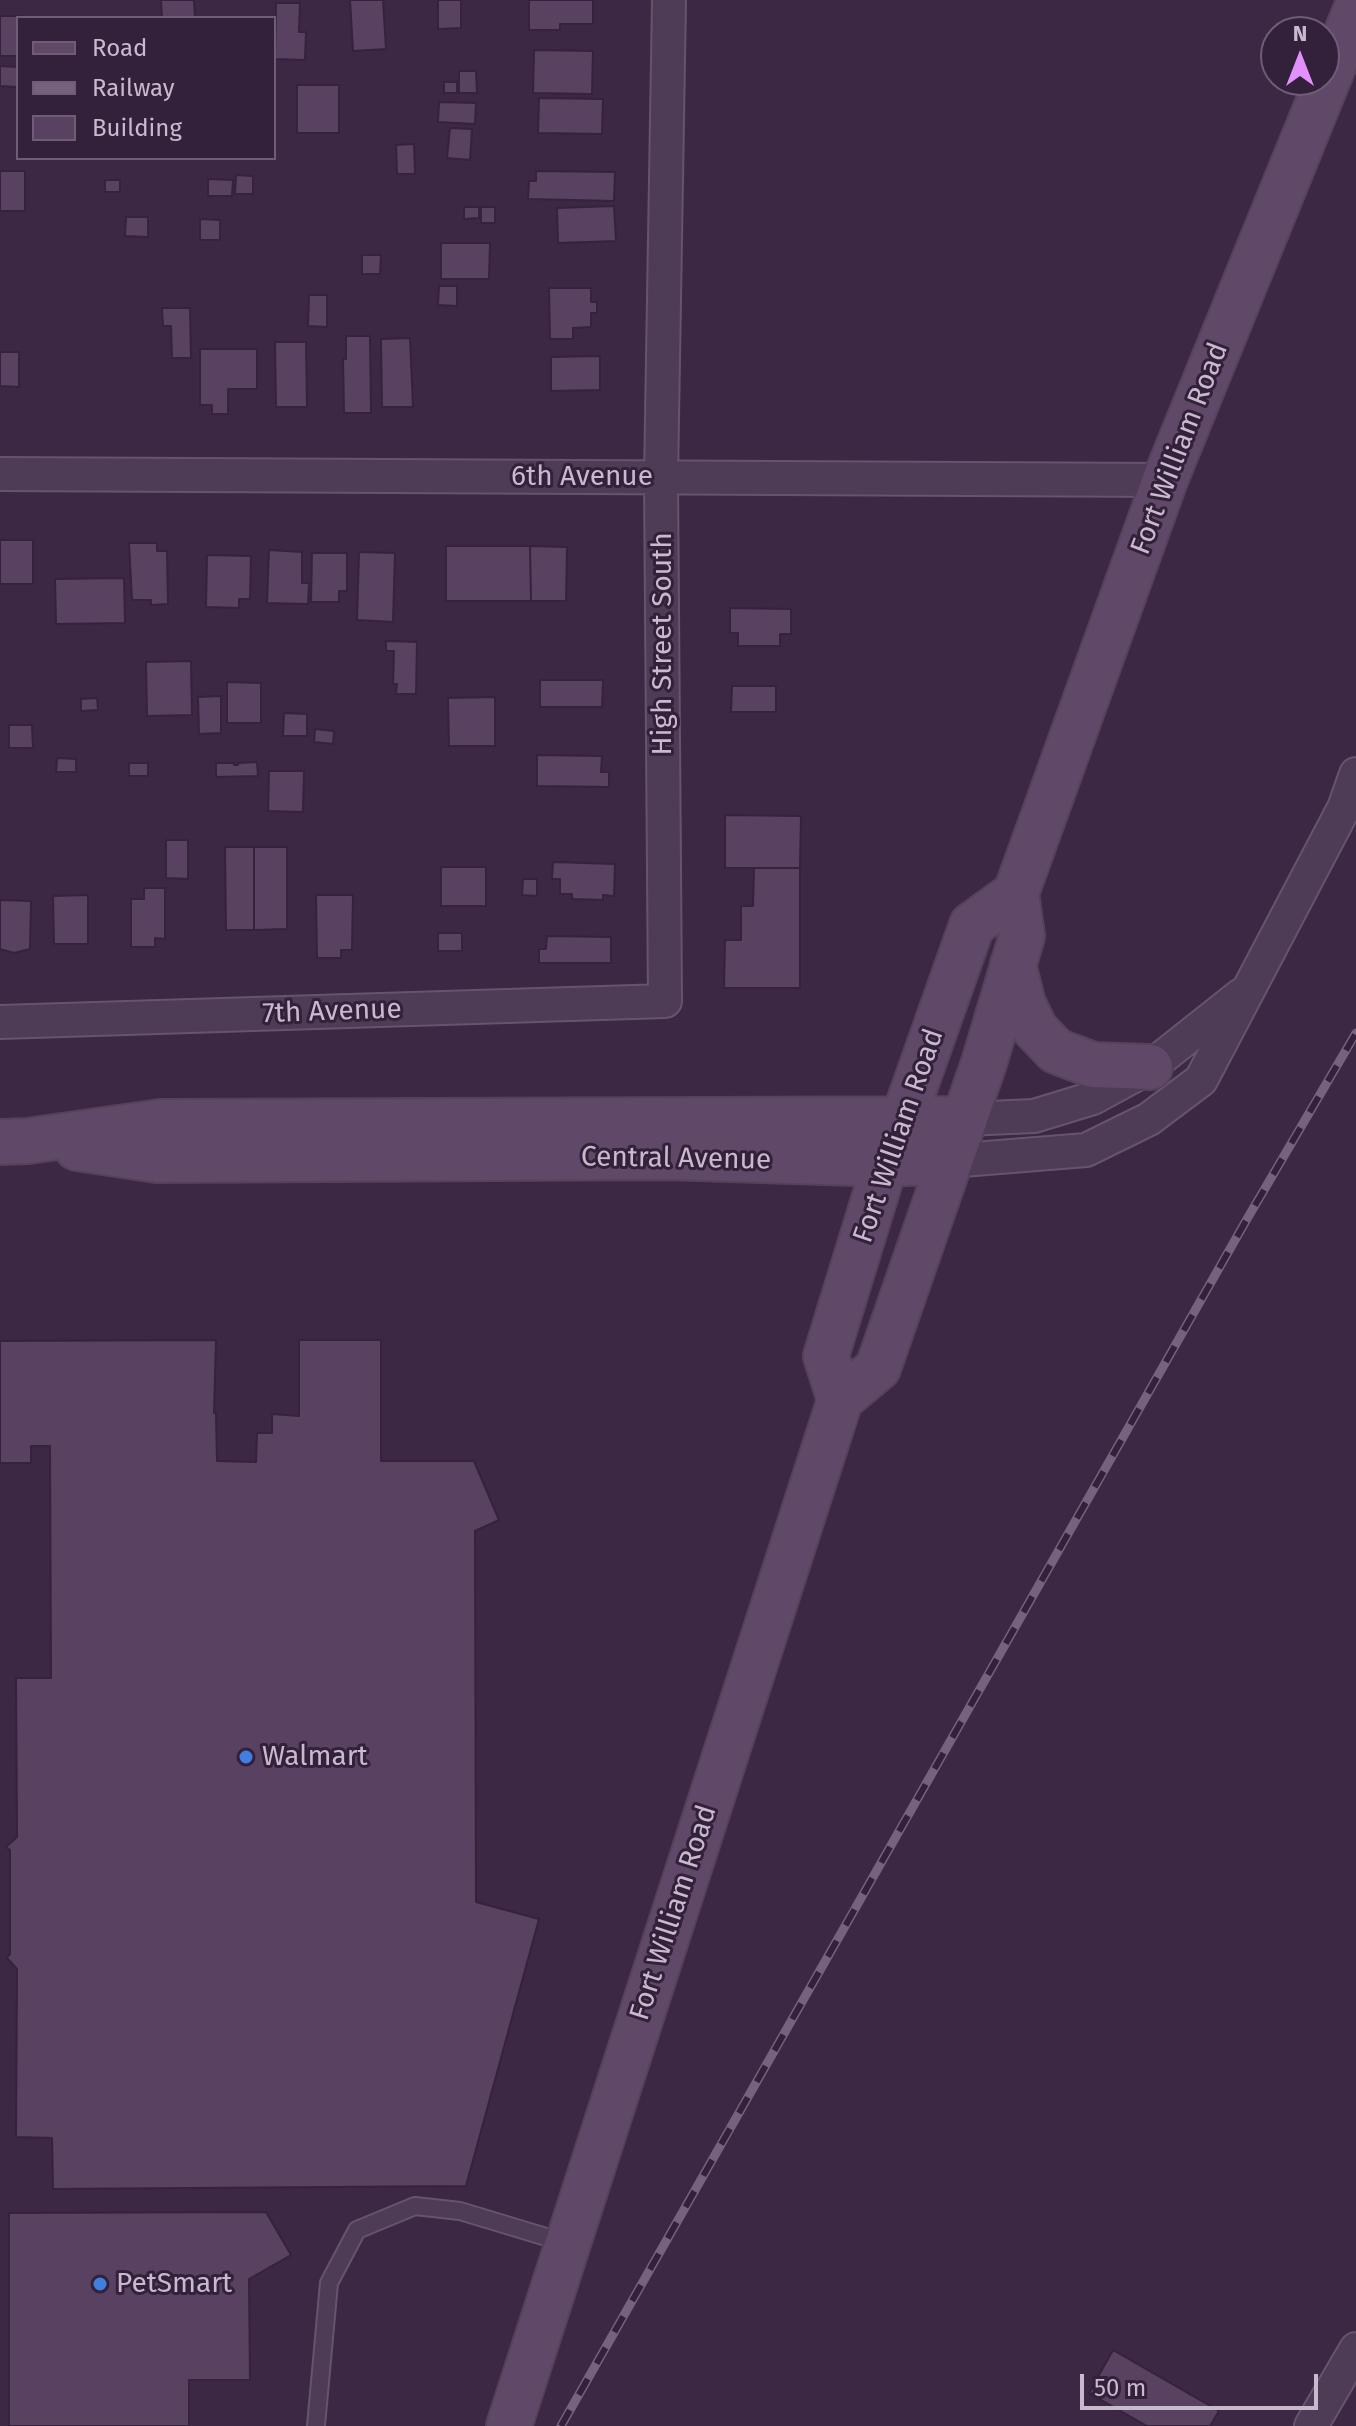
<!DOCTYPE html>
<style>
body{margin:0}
#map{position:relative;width:1356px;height:2426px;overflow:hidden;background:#3c2745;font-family:"Fira Sans",sans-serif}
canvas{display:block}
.legend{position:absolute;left:16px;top:16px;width:260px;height:144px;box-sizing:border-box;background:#33203a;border:2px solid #6f5d75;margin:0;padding:10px 14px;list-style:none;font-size:24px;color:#c9b9ce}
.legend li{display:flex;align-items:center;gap:16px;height:40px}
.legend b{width:40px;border:2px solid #6f5d75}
.north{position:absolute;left:1260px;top:16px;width:80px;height:80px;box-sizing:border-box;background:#33203a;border:2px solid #6f5d75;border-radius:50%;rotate:0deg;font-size:22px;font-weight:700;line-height:32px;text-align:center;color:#c9b9ce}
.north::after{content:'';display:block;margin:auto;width:28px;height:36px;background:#e190fc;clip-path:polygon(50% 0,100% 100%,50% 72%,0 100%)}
.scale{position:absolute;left:1080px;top:2374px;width:238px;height:36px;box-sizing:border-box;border:4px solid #c9b9ce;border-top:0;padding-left:10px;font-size:24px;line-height:28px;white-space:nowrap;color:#c9b9ce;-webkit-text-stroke:6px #33203a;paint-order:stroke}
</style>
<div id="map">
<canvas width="1356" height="2426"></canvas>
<ul class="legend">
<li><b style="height:10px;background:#604968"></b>Road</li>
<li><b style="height:10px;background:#76617f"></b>Railway</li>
<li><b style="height:22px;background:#594162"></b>Building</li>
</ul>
<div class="north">N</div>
<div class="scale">50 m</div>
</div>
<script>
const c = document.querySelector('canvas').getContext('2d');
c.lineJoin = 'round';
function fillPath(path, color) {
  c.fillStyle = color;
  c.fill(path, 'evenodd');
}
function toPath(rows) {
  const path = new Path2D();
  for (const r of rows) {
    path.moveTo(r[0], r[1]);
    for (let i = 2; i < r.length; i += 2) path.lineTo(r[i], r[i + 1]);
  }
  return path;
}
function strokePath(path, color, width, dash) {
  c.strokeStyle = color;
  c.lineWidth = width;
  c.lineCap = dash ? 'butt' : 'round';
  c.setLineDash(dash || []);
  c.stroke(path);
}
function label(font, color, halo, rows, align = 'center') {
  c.font = font + ' "Fira Sans",sans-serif';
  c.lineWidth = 6;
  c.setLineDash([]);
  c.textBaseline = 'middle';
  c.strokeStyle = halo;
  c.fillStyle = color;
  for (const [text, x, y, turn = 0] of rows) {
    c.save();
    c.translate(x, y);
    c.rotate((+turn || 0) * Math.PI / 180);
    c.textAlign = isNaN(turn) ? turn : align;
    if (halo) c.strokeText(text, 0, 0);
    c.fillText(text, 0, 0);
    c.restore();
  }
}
const building = toPath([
 [161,0,194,0,195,18,162,18,161,0],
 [350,0,383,0,386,49,353,51,350,0],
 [438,0,461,0,461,28,438,29,438,0],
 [529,0,593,0,593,24,560,24,560,30,529,30,529,0],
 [276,3,300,3,299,32,306,32,305,60,275,59,276,3],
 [0,16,25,16,18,18,18,56,0,56,0,16],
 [534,50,593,51,592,94,533,93,534,50],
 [0,66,18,67,18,87,0,86,0,66],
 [459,71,476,71,477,93,459,93,459,71],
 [444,82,457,82,457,93,444,93,444,82],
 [297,85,339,85,339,133,297,133,297,85],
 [539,98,603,99,602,134,538,133,539,98],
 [439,102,476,103,475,124,438,122,439,102],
 [450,128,472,129,470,160,447,158,450,128],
 [414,144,415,174,397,174,396,145,414,144],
 [0,171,25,171,25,211,0,211,0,171],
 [536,171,615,172,614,201,528,199,529,181,536,181,536,171],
 [236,175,253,176,253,194,235,194,236,175],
 [208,179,233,180,232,196,208,196,208,179],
 [105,180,120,180,120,192,105,192,105,180],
 [614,206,616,241,558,243,557,208,614,206],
 [464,207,479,207,479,218,464,219,464,207],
 [481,207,495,207,495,223,481,223,481,207],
 [126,217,148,217,148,237,125,236,126,217],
 [200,219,220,220,220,240,200,240,200,219],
 [441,243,490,243,489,279,441,279,441,243],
 [362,255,381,255,380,274,362,274,362,255],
 [439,286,457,286,457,306,438,305,439,286],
 [549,288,591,288,591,302,597,302,597,313,591,313,591,327,573,328,573,339,550,339,549,288],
 [309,295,327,295,327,327,308,326,309,295],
 [162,308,190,308,191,358,172,358,171,326,163,326,162,308],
 [346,336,370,336,371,413,344,413,343,359,346,359,346,336],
 [410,338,413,407,382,407,381,339,410,338],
 [275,342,306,342,307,407,276,407,275,342],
 [200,349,257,349,257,389,228,389,228,414,212,414,212,405,200,405,200,349],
 [0,352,19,352,19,387,0,386,0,352],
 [600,356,600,390,551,391,551,357,600,356],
 [0,540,33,540,33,584,0,584,0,540],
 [129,543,157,543,157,551,167,551,168,604,151,605,151,600,132,600,129,543],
 [446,546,530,546,531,601,446,601,446,546],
 [530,546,567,547,566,601,531,601,530,546],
 [269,550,302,552,302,583,309,583,308,604,267,603,269,550],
 [359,552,395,553,393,622,357,620,359,552],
 [312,553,347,553,347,591,339,591,339,602,311,602,312,553],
 [207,555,251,556,250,599,239,599,239,608,206,607,207,555],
 [124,578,125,623,56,624,55,579,124,578],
 [730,608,791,609,791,634,780,634,780,646,738,646,738,633,730,633,730,608],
 [386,641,417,642,416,694,396,694,397,684,393,684,394,651,386,651,386,641],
 [191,661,192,715,147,716,146,662,191,661],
 [540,680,603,680,602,707,540,707,540,680],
 [227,682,261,683,261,723,227,723,227,682],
 [732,686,776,686,776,712,731,712,732,686],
 [221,696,221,733,199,734,198,697,221,696],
 [495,697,495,746,449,746,448,698,495,697],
 [97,698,98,710,81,711,81,699,97,698],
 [284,713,307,714,307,736,283,736,284,713],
 [9,725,32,725,33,748,9,748,9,725],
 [315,729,334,731,333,744,314,742,315,729],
 [537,755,602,756,601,772,609,772,609,787,537,786,537,755],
 [57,758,76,759,76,772,56,772,57,758],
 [257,762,258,776,216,777,216,763,234,763,234,765,238,765,238,763,257,762],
 [129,763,148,763,148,776,129,776,129,763],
 [269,771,304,771,303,812,268,811,269,771],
 [725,815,801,816,800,868,725,868,725,815],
 [166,840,188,840,188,879,166,878,166,840],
 [225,847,254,847,254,930,226,930,225,847],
 [254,847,287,847,287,929,254,930,254,847],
 [553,862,615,864,614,896,603,895,603,900,572,899,572,894,560,894,560,879,552,879,553,862],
 [441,867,486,867,486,906,441,906,441,867],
 [754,868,800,868,800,988,724,988,725,940,741,940,741,906,753,906,754,868],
 [523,879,537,879,537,896,522,895,523,879],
 [144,888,165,888,165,939,155,938,155,947,131,947,131,899,144,899,144,888],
 [88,895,88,944,54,944,53,896,88,895],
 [316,895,353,895,352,950,341,950,341,958,317,958,316,895],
 [0,900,31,901,30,949,14,953,0,949,0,900],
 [438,933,462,933,462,951,438,951,438,933],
 [547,936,611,937,611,963,539,963,539,949,546,949,547,936],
 [216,1340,214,1413,216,1413,217,1461,256,1462,257,1433,272,1433,272,1414,299,1416,299,1340,381,1340,381,1461,474,1461,499,1520,475,1531,476,1902,539,1919,466,2186,53,2189,52,2138,16,2137,17,1969,7,1958,10,1954,10,1850,6,1847,17,1837,16,1678,51,1678,50,1446,31,1446,31,1463,0,1463,0,1341,216,1340],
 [266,2212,291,2255,249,2279,250,2380,189,2380,189,2426,9,2426,9,2213,266,2212],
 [1113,2350,1219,2411,1210,2426,1147,2426,1089,2393,1113,2350]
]);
const service = toPath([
 [316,2426,329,2283,357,2230,415,2206,460,2211,566,2243]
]);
const minor = toPath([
 [0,474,1165,480],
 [0,1022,665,1001,661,478,669,0],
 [965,1119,1034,1116,1093,1098,1150,1067,1241,995],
 [950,1161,1086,1150,1149,1119,1201,1080,1344,808,1356,774],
 [1311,2426,1356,2349]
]);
const secondary = toPath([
 [1013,964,1023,1004,1035,1029,1056,1051,1093,1065,1150,1067],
 [0,1142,28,1141,161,1122,965,1119],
 [77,1148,157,1160,668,1157,885,1164,950,1161],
 [840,1400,826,1356,885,1164,904,1117,972,925,1016,893],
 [509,2426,840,1400,878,1368,984,1063,1022,936,1016,893,1165,480,1356,10]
]);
const rail = toPath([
 [561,2426,1247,1219,1356,1033]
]);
const markers = [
 [246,1757,8,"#3f7fe0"],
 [100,2284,8,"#3f7fe0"]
];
const streetNames = [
 ["Fort William Road",1180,449,-69],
 ["6th Avenue",582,477],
 ["High Street South",663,644,-90],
 ["7th Avenue",332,1012,-2],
 ["Fort William Road",899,1136,-71],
 ["Central Avenue",676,1159,1],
 ["Fort William Road",674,1913,-72]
];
const poiNames = [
 ["Walmart",262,1757],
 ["PetSmart",116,2284]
];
fillPath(building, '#594162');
strokePath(building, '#35223c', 2);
strokePath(service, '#66546c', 20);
strokePath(minor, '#66546c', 36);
strokePath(secondary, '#54425b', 48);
strokePath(service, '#4e3b55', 16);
strokePath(minor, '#4e3b55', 32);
strokePath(secondary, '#604968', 44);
strokePath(rail, '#76617f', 9);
strokePath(rail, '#33203a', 6, [18]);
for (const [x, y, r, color] of markers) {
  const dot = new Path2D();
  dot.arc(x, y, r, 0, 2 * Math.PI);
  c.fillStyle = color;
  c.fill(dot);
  strokePath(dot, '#33203a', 3);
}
label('28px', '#c9b9ce', '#33203a', streetNames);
label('28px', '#c9b9ce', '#33203a', poiNames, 'left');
</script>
